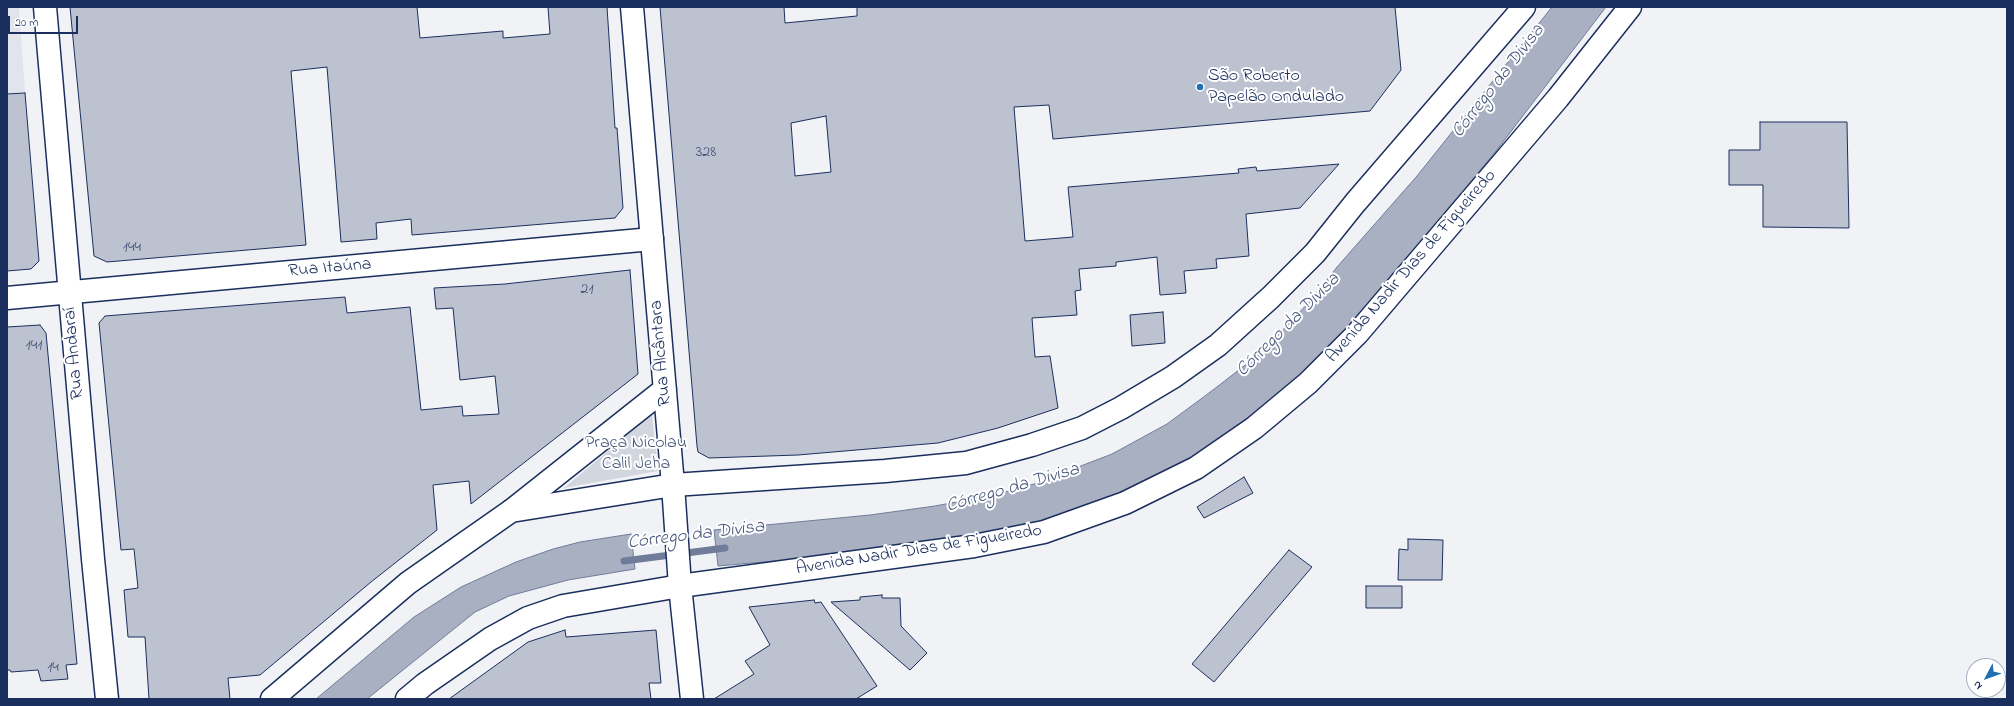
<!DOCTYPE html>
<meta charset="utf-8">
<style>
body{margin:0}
#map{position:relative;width:2014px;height:706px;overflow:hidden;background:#f1f2f5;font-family:"Indie Flower",sans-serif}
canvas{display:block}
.frame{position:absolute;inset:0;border:8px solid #1b2f5e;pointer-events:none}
.north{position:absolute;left:1966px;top:658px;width:40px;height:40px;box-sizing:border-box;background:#fff;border:1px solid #a4acbf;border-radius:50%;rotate:229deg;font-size:11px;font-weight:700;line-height:16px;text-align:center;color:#1b2f5e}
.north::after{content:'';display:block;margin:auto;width:14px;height:18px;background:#1f6fb2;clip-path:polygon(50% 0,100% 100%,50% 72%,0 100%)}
.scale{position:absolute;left:8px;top:16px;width:70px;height:18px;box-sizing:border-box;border:2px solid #1b2f5e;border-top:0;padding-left:5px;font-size:12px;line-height:14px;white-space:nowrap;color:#1b2f5e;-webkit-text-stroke:3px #fff;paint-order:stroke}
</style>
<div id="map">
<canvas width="2014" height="706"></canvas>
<div class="frame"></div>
<div class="north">N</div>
<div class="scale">20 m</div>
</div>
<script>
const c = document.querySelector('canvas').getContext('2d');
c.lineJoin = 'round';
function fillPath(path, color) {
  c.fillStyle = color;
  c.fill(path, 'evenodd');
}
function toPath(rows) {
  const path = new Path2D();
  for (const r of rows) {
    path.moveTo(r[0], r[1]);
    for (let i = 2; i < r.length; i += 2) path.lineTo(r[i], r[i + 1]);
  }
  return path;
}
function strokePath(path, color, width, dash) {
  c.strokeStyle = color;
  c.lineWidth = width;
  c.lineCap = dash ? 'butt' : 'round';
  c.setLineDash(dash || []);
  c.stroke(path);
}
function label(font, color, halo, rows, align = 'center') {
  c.font = font + ' "Indie Flower",sans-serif';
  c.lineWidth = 4;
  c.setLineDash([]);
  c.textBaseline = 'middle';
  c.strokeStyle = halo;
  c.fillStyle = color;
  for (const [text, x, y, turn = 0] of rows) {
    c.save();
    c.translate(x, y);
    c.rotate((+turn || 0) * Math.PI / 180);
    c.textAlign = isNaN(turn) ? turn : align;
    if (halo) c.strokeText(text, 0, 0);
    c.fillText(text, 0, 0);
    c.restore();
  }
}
const built = toPath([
 [7,7,19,7,25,93,7,94]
]);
const green = toPath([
 [652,414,658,471,564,488]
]);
const water = toPath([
 [1552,7,1606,7,1496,151,1346,333,1270,404,1162,478,1034,529,921,548,718,566,714,530,870,515,935,506,998,494,1034,484,1112,454,1167,424,1213,390,1262,352,1312,299,1337,267,1417,176,1552,7],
 [631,534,635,569,568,580,509,596,475,612,367,699,316,699,414,617,461,587,516,562,553,549,580,542,631,534]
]);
const stream = toPath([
 [624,561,725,548]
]);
const building = toPath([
 [70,7,417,7,420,38,503,31,503,38,550,34,548,7,607,7,615,128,617,128,623,208,615,218,412,235,411,219,376,223,377,239,341,242,327,67,291,71,306,245,107,262,94,256,70,7],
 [660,7,784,7,785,23,857,16,857,7,1395,7,1401,70,1370,111,1053,139,1049,105,1014,107,1025,241,1073,237,1068,187,1239,173,1238,169,1256,167,1257,171,1339,164,1300,208,1246,214,1249,256,1216,259,1217,268,1184,271,1186,293,1160,295,1157,257,1116,262,1116,266,1079,269,1081,290,1075,291,1077,315,1032,318,1035,357,1050,356,1058,408,998,428,938,443,798,455,709,458,698,452,697,446,660,7],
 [826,116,831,172,795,176,791,123,826,116],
 [25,93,39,261,31,269,7,271,7,94,25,93],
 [1760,122,1847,122,1849,228,1763,227,1763,185,1729,185,1729,150,1760,150,1760,122],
 [630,270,638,374,471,504,469,481,433,485,437,530,371,582,260,675,228,678,230,699,149,699,145,637,128,637,124,590,138,588,134,549,121,550,99,323,105,316,345,297,347,313,410,307,421,410,462,406,463,416,499,414,495,376,460,380,453,308,436,309,434,288,505,284,630,270],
 [1163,312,1165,343,1132,346,1130,315,1163,312],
 [40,325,46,333,77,664,66,665,68,679,41,681,38,670,11,672,10,670,7,670,7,327,40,325],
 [1244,477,1253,493,1204,518,1197,507,1244,477],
 [1408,539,1443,540,1442,580,1398,580,1399,549,1408,550,1408,539],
 [1289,550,1312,567,1214,682,1192,664,1289,550],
 [1366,586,1402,586,1402,608,1366,608,1366,586],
 [882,595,882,598,900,598,901,626,927,653,910,670,831,602,860,600,860,597,882,595],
 [814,600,815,603,821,602,877,686,856,699,714,699,754,674,745,661,770,645,749,607,814,600],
 [565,630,566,637,656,630,661,683,649,683,651,699,449,699,528,642,565,630]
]);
const minor = toPath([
 [7,298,652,239]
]);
const tertiary = toPath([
 [45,7,93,559,107,699],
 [632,7,673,485,680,586,692,699],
 [511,511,665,389]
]);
const secondary = toPath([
 [272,699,408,583,511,511,673,485,885,471,966,463,1032,445,1082,428,1121,408,1173,377,1218,345,1271,297,1315,253,1355,203,1524,7],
 [407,699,425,684,490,639,528,618,563,606,680,586,974,546,1044,532,1125,503,1196,468,1254,428,1308,383,1357,334,1558,98,1630,7]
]);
const markers = [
 [1200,87,4,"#1f6fb2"]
];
const numberNames = [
 ["328",706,153],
 ["144",132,248],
 ["21",587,290],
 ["141",34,346],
 ["14",53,668]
];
const poiNames = [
 ["São Roberto",1208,77],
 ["Papelão Ondulado",1208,98]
];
const streetNames = [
 ["Avenida Nadir Dias de Figueiredo",1412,267,-49],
 ["Rua Itaúna",330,269,-5],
 ["Rua Andaraí",75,353,-95],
 ["Rua Alcântara",662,353,-95],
 ["Avenida Nadir Dias de Figueiredo",919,551,-9]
];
const parkNames = [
 ["Praça Nicolau",636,444],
 ["Calil Jeha",636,465]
];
const waterNames = [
 ["Córrego da Divisa",1499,82,-52],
 ["Córrego da Divisa",1289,326,-45],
 ["Córrego da Divisa",1013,489,-16],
 ["Córrego da Divisa",696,536,-7]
];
fillPath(built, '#e1e4ea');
fillPath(green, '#d2d6df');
fillPath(water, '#a8b0c2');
strokePath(water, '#707c9a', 1);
strokePath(stream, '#707c9a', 7);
fillPath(building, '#bcc2d0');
strokePath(building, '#1b2f5e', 1);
strokePath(minor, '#1b2f5e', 25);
strokePath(tertiary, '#1b2f5e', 25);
strokePath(secondary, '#1b2f5e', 25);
strokePath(minor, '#fff', 22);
strokePath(tertiary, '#fff', 22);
strokePath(secondary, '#fff', 22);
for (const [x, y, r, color] of markers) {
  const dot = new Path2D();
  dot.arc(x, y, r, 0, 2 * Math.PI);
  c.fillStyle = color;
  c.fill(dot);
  strokePath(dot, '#fff', 1.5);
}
label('16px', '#43547a', null, numberNames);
label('18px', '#1b2f5e', '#fff', poiNames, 'left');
label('18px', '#1b2f5e', '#fff', streetNames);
label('18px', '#49597e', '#fff', parkNames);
label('italic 19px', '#4c5c81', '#fff', waterNames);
</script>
